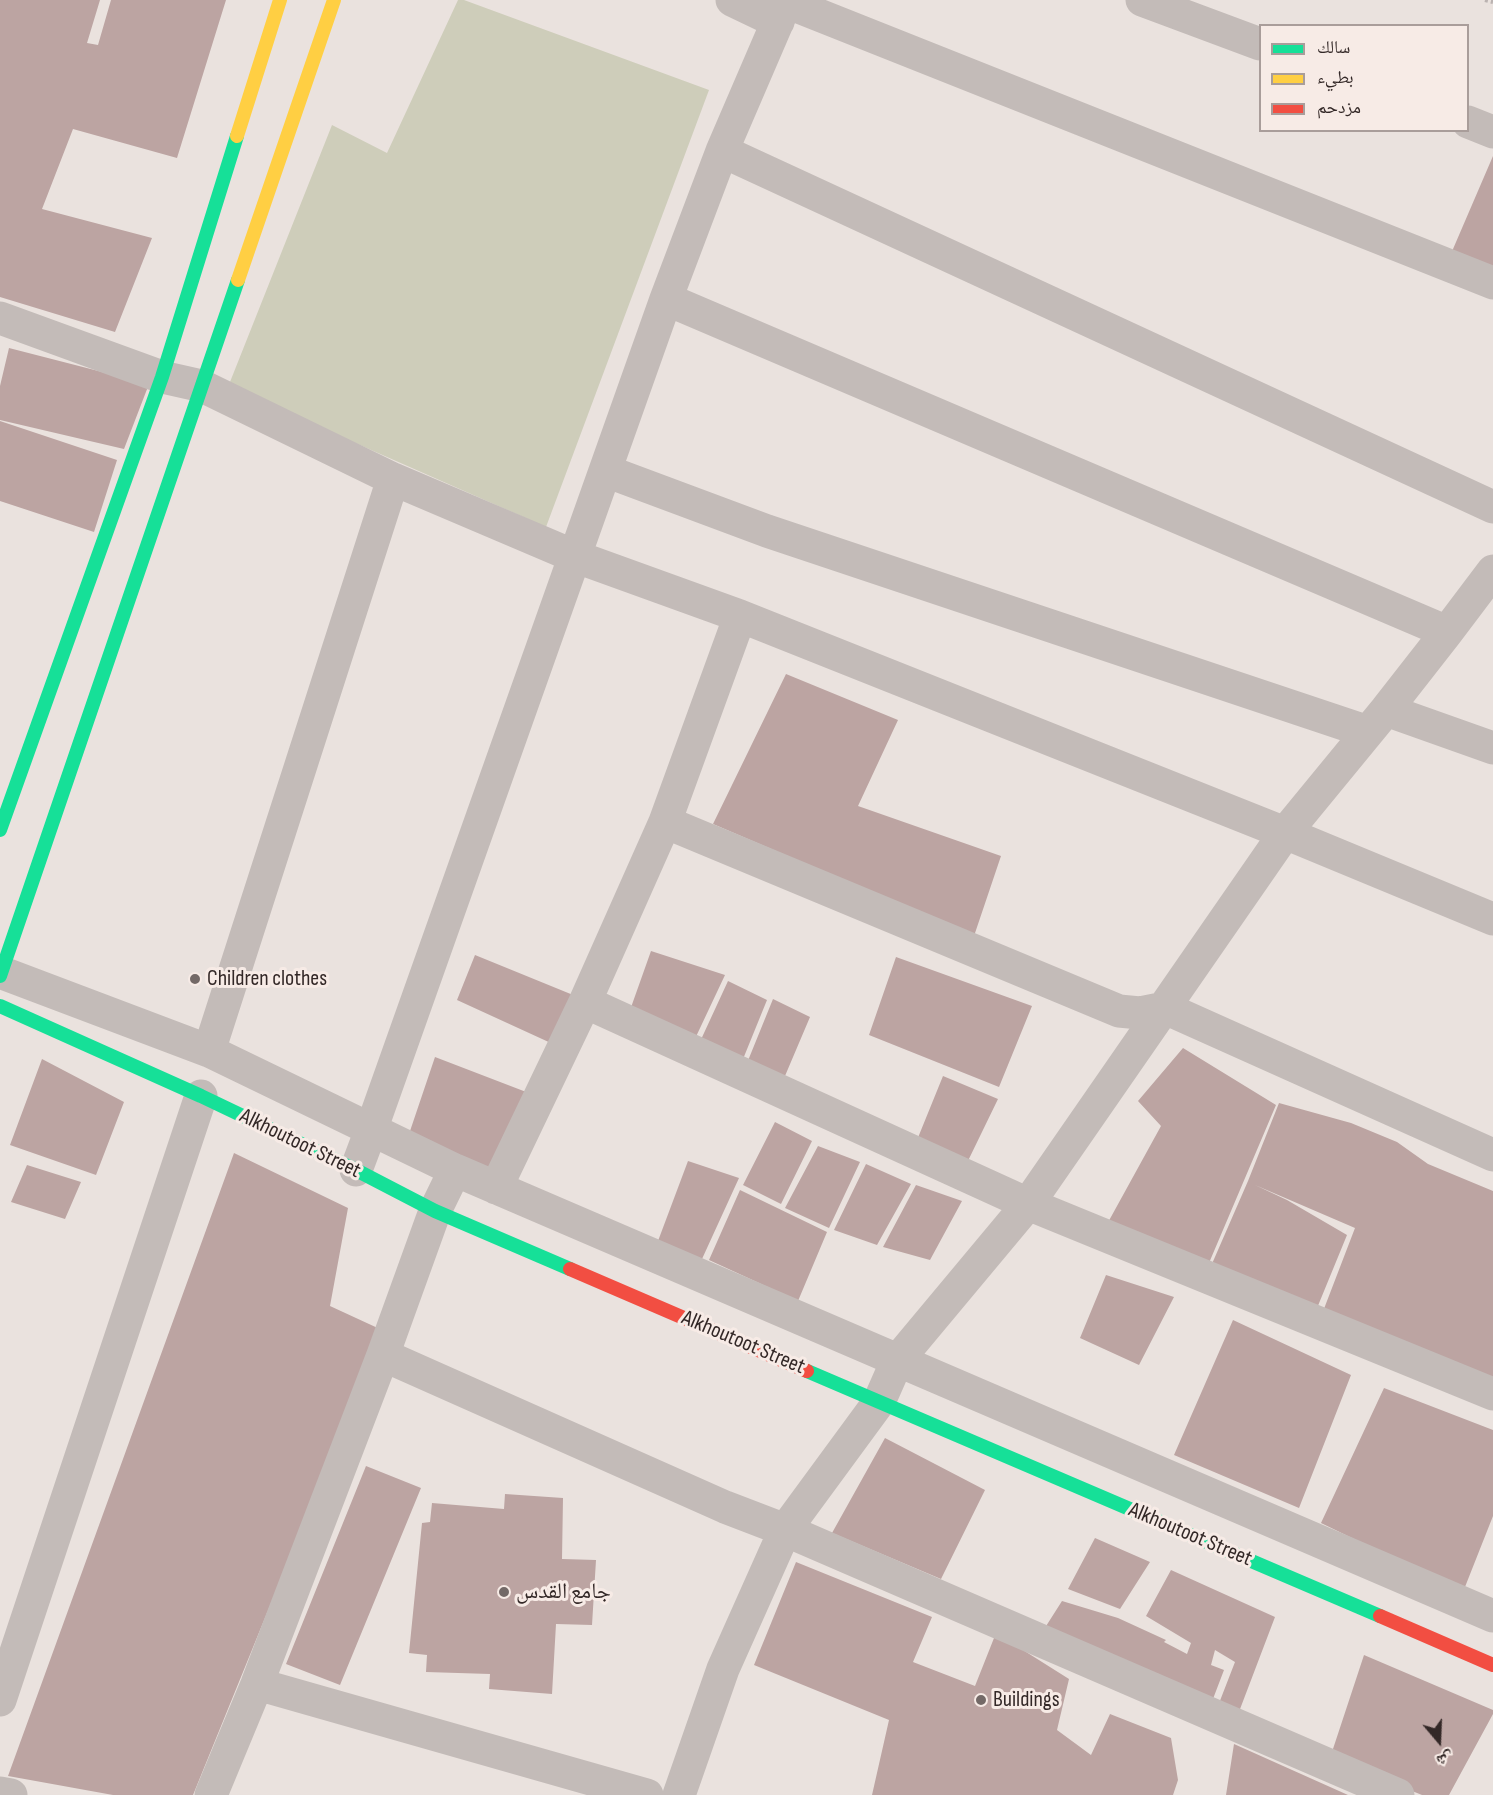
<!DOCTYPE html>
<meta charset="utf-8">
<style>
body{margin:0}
#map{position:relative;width:1493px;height:1795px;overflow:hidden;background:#eae2de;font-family:"Sofia Sans Condensed","Noto Naskh Arabic",sans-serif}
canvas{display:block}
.legend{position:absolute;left:1259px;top:24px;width:210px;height:108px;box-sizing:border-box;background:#f7ebe6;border:2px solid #a99d9a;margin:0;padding:8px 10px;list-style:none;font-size:18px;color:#332827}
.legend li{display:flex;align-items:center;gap:12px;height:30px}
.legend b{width:30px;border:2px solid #a99d9a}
.north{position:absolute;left:1409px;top:1711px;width:60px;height:60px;-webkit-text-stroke:4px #f7ebe6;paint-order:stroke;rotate:161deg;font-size:16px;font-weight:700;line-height:24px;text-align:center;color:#332827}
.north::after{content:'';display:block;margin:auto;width:21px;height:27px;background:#332827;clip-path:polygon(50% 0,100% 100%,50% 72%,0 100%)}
</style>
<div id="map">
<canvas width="1493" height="1795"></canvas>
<ul class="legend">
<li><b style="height:8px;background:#16e098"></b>سالك</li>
<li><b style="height:8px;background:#ffcf43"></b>بطيء</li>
<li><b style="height:8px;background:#f24e42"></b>مزدحم</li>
</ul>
<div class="north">ش</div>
</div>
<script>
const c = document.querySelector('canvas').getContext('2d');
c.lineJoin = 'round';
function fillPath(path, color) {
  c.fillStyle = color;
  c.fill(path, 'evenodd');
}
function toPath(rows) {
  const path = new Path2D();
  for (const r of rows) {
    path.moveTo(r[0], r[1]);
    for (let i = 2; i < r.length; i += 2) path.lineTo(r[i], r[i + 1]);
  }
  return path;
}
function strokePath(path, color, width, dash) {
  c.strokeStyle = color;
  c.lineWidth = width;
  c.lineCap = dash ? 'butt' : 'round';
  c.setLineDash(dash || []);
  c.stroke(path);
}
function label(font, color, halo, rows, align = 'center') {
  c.font = font + ' "Sofia Sans Condensed","Noto Naskh Arabic",sans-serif';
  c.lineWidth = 6;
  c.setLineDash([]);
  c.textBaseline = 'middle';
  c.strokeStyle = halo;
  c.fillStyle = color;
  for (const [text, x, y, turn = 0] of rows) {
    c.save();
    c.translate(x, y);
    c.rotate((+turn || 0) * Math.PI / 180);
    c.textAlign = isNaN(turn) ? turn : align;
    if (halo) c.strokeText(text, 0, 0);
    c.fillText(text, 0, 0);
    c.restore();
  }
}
const green = toPath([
 [458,0,464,0,709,90,546,527,228,387,332,125,387,153]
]);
const building = toPath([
 [0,0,100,0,87,43,98,45,111,0,226,0,177,158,73,129,42,209,152,238,115,332,0,297],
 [1493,156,1493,273,1450,256],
 [9,348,149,384,124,449,0,420,0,386],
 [0,421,117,460,94,532,0,501],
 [786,674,898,720,858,806,1001,856,974,936,713,824],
 [651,951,725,975,693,1043,629,1013],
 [475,955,578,997,553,1044,457,1000],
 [896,957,1032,1006,999,1087,869,1035],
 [728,981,767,1000,741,1064,698,1046],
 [773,999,810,1017,782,1083,745,1068],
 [1183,1048,1276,1105,1206,1270,1106,1226,1161,1126,1138,1101],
 [435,1057,534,1095,493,1179,408,1137],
 [42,1059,124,1102,96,1175,10,1145],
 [943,1076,998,1099,965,1167,915,1145],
 [1279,1103,1351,1123,1397,1142,1428,1164,1493,1191,1493,1378,1322,1314,1355,1228,1255,1185,1287,1200,1347,1235,1315,1313,1208,1273,1248,1181],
 [775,1122,812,1141,781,1204,743,1185],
 [818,1146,860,1162,829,1228,785,1208],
 [234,1153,348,1208,330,1306,382,1330,193,1795,113,1795,8,1776],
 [688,1161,739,1178,702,1259,658,1241],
 [866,1164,911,1184,877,1245,834,1230],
 [27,1165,81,1182,65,1219,11,1202],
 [916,1185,962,1201,930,1260,883,1247],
 [740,1190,827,1232,798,1301,709,1260],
 [1106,1275,1174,1297,1139,1365,1080,1338],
 [1233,1320,1351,1375,1299,1508,1174,1455],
 [1384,1388,1493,1430,1493,1516,1463,1592,1321,1523],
 [885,1438,985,1490,941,1579,832,1533],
 [366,1466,421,1488,340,1685,286,1664],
 [505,1494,563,1498,562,1559,596,1560,592,1625,556,1624,552,1694,489,1689,490,1674,426,1672,427,1655,409,1653,422,1523,430,1522,432,1503,504,1509],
 [1095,1538,1150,1562,1120,1609,1068,1589],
 [796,1562,932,1617,913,1662,975,1686,996,1633,1069,1679,1057,1730,1091,1755,1110,1714,1171,1738,1178,1780,1173,1795,872,1795,889,1720,754,1665],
 [1171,1570,1275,1617,1237,1717,1216,1711,1235,1662,1215,1650,1211,1665,1224,1670,1208,1712,1041,1634,1062,1601,1118,1618,1166,1640,1164,1642,1187,1654,1191,1643,1146,1616],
 [1364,1655,1493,1710,1493,1714,1449,1795,1422,1795,1330,1758],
 [1234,1744,1348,1795,1226,1795]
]);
const path = toPath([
 [1485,0,1493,2]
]);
const street = toPath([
 [732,0,778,22],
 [1142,0,1260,44],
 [786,2,1493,283],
 [1468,122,1493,132],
 [722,151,1493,507],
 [666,299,1447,632],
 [0,318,162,377,202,386,393,479,574,556,740,616,1285,833,1493,919],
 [606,471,767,531,1368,732],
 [1386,710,1493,748],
 [665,822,1119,1011,1140,1013,1165,1008,1493,1155],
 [0,972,209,1051,455,1170,1493,1616],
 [585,1002,1028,1204,1493,1394],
 [209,1051,393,479],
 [356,1170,371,1130,666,299,722,151,787,0],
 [496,1188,585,1002,665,822,740,616],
 [383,1355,725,1507,785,1530,1398,1795],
 [257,1684,647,1795],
 [0,1700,201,1096],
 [0,1793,11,1795],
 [211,1795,257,1684,383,1355,435,1211,455,1170],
 [679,1795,723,1669,785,1530,879,1402,897,1361,1028,1204,1285,833,1386,710,1447,632,1493,571]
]);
const fast = toPath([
 [0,830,162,377,237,136],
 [0,976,238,280],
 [0,1006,201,1096,356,1170,435,1211,570,1269],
 [807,1371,1380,1616]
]);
const slow = toPath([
 [237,136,280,0],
 [238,280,334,0]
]);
const jam = toPath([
 [570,1269,807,1371],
 [1380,1616,1493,1665]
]);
const markers = [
 [195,979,6,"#736967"],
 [504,1592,6,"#736967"],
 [981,1700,6,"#736967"]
];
const poiNames = [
 ["Children clothes",207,979],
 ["جامع القدس",516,1592],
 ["Buildings",993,1700]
];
const streetNames = [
 ["Alkhoutoot Street",300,1144,26],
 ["Alkhoutoot Street",743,1343,23],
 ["Alkhoutoot Street",1190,1535,23]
];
fillPath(green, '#cecdba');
fillPath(building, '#bca4a2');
strokePath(path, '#bbb3b1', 4, [3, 3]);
strokePath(street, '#c3bbb8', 33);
strokePath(fast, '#16e098', 14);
strokePath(slow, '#ffcf43', 14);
strokePath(jam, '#f24e42', 14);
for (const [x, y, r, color] of markers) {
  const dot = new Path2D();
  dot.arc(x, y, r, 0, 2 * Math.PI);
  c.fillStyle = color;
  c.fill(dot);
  strokePath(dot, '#f7ebe6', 2);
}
label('22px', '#332827', '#f7ebe6', poiNames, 'left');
label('22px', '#332827', '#f7ebe6', streetNames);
</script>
